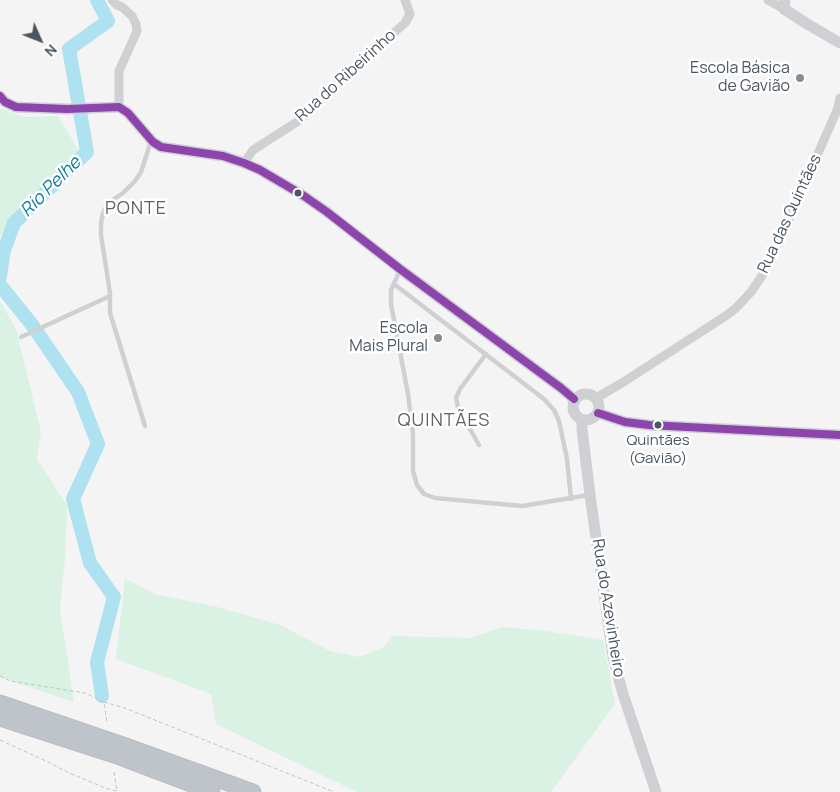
<!DOCTYPE html>
<meta charset="utf-8">
<style>
body{margin:0}
#map{position:relative;width:840px;height:792px;overflow:hidden;background:#f4f4f4;font-family:Manrope,sans-serif}
canvas{display:block}
.north{position:absolute;left:15px;top:15px;width:50px;height:50px;-webkit-text-stroke:4px #fff;paint-order:stroke;rotate:134deg;font-size:14px;font-weight:700;line-height:20px;text-align:center;color:#4a5661}
.north::after{content:'';display:block;margin:auto;width:18px;height:22px;background:#4a5661;clip-path:polygon(50% 0,100% 100%,50% 72%,0 100%)}
</style>
<div id="map">
<canvas width="840" height="792"></canvas>
<div class="north">N</div>
</div>
<script>
const c = document.querySelector('canvas').getContext('2d');
c.lineJoin = 'round';
function fillPath(path, color) {
  c.fillStyle = color;
  c.fill(path, 'evenodd');
}
function toPath(rows) {
  const path = new Path2D();
  for (const r of rows) {
    if (r.length === 3) {
      path.moveTo(r[0] + r[2], r[1]);
      path.arc(r[0], r[1], r[2], 0, 2 * Math.PI);
      continue;
    }
    path.moveTo(r[0], r[1]);
    for (let i = 2; i < r.length; i += 2) path.lineTo(r[i], r[i + 1]);
  }
  return path;
}
function strokePath(path, color, width, dash) {
  c.strokeStyle = color;
  c.lineWidth = width;
  c.lineCap = dash ? 'butt' : 'round';
  c.setLineDash(dash || []);
  c.stroke(path);
}
function label(font, color, halo, rows, align = 'center') {
  c.font = font + ' Manrope,sans-serif';
  c.lineWidth = 5;
  c.setLineDash([]);
  c.textBaseline = 'middle';
  c.strokeStyle = halo;
  c.fillStyle = color;
  for (const [text, x, y, turn = 0] of rows) {
    c.save();
    c.translate(x, y);
    c.rotate((+turn || 0) * Math.PI / 180);
    c.textAlign = isNaN(turn) ? turn : align;
    if (halo) c.strokeText(text, 0, 0);
    c.fillText(text, 0, 0);
    c.restore();
  }
}
const green = toPath([
 [0,108,23,117,58,116,79,151,12,217,0,237],
 [0,301,16,329,41,432,37,459,67,506,65,558,60,608,74,702,0,677],
 [125,578,154,594,217,607,280,625,330,651,359,657,384,647,393,636,471,638,502,627,546,631,603,640,615,704,551,792,357,792,216,724,211,694,116,659]
]);
const river = toPath([
 [0,276,4,250,14,223,87,152,69,49,108,21,97,0],
 [0,285,33,326],
 [37,332,78,392,98,444,73,499,90,563,114,597,97,662,102,696]
]);
const path = toPath([
 [0,676,10,681,85,693,104,702,107,723],
 [104,702,125,708,334,792],
 [0,740,48,762,67,772,105,788,117,791,114,772]
]);
const lane = toPath([
 [400,270,391,290,391,304,408,394,413,434,413,471,417,485,424,494,435,498,522,506,589,495],
 [394,284,544,399,554,410,559,421,567,459,571,499],
 [21,337,110,296],
 [145,426,110,313,110,293,101,235,101,223,103,213,108,203,123,193,135,181,141,172,151,141],
 [479,445,458,408,456,398,460,389,486,354]
]);
const street = toPath([
 [112,0,117,5,122,7,132,16,136,24,137,31,119,71,119,107],
 [768,0,784,9],
 [244,163,253,150,300,120,344,77,405,23,410,14,405,0],
 [596,398,622,383,727,315,736,308,751,292,763,274,786,226,838,108,840,98]
]);
const secondary = toPath([
 [785,0,784,9,809,25,840,43],
 [0,96,5,102,16,107,67,109,119,107,128,113,153,142,161,147,223,156,244,163,260,170,304,196,327,212,400,269,561,388,574,399],
 [586,407,13],
 [598,413,625,422,649,425,840,435],
 [582,420,582,429,590,495,613,657,623,694,656,792]
]);
const highway = toPath([
 [0,703,126,746,253,792],
 [0,718,120,757,212,792]
]);
const bus1 = toPath([
 [0,96,5,102,16,107,67,109,119,107,128,113,153,142,161,147,223,156,244,163,260,170,304,196,327,212,400,269,561,388,574,399],
 [598,413,625,422,649,425,840,435]
]);
const markers = [
 [800,78,5,"#868d94"],
 [298,193,4.5,"#4a5661"],
 [438,338,5,"#868d94"],
 [658,425,4.5,"#4a5661"]
];
const busNames = [
 ["Quintães",658,441],
 ["(Gavião)",658,459]
];
const poiNames = [
 ["Escola Básica",790,69],
 ["de Gavião",790,87],
 ["Escola",428,329],
 ["Mais Plural",428,347]
];
const streetNames = [
 ["Rua do Ribeirinho",346,76,-42],
 ["Rua das Quintães",790,214,-65],
 ["Rua do Azevinheiro",608,608,81]
];
const waterNames = [
 ["Rio Pelhe",51,187,-45]
];
const neighbourhoodNames = [
 ["PONTE",136,209],
 ["QUINTÃES",444,421]
];
fillPath(green, '#d9f2e3');
strokePath(river, '#aee2f0', 14);
strokePath(highway, '#b9bec3', 17);
strokePath(path, '#bcc7c4', 1, [4, 2.5]);
strokePath(lane, '#ced0d2', 4.5);
strokePath(street, '#ced0d2', 9);
strokePath(secondary, '#ced0d4', 11);
strokePath(highway, '#bec4c9', 15);
strokePath(bus1, '#8e44ad', 8);
for (const [x, y, r, color] of markers) {
  const dot = new Path2D();
  dot.arc(x, y, r, 0, 2 * Math.PI);
  c.fillStyle = color;
  c.fill(dot);
  strokePath(dot, '#fff', 2);
}
label('15px', '#4a5661', '#fff', busNames);
label('16px', '#4a5661', '#fff', poiNames, 'right');
label('16px', '#4a5661', '#fff', streetNames);
label('italic 18px', '#0c7c9b', '#fff', waterNames);
c.letterSpacing = '1px';
label('18px', '#5f6368', '#fff', neighbourhoodNames);
c.letterSpacing = '0px';
</script>
